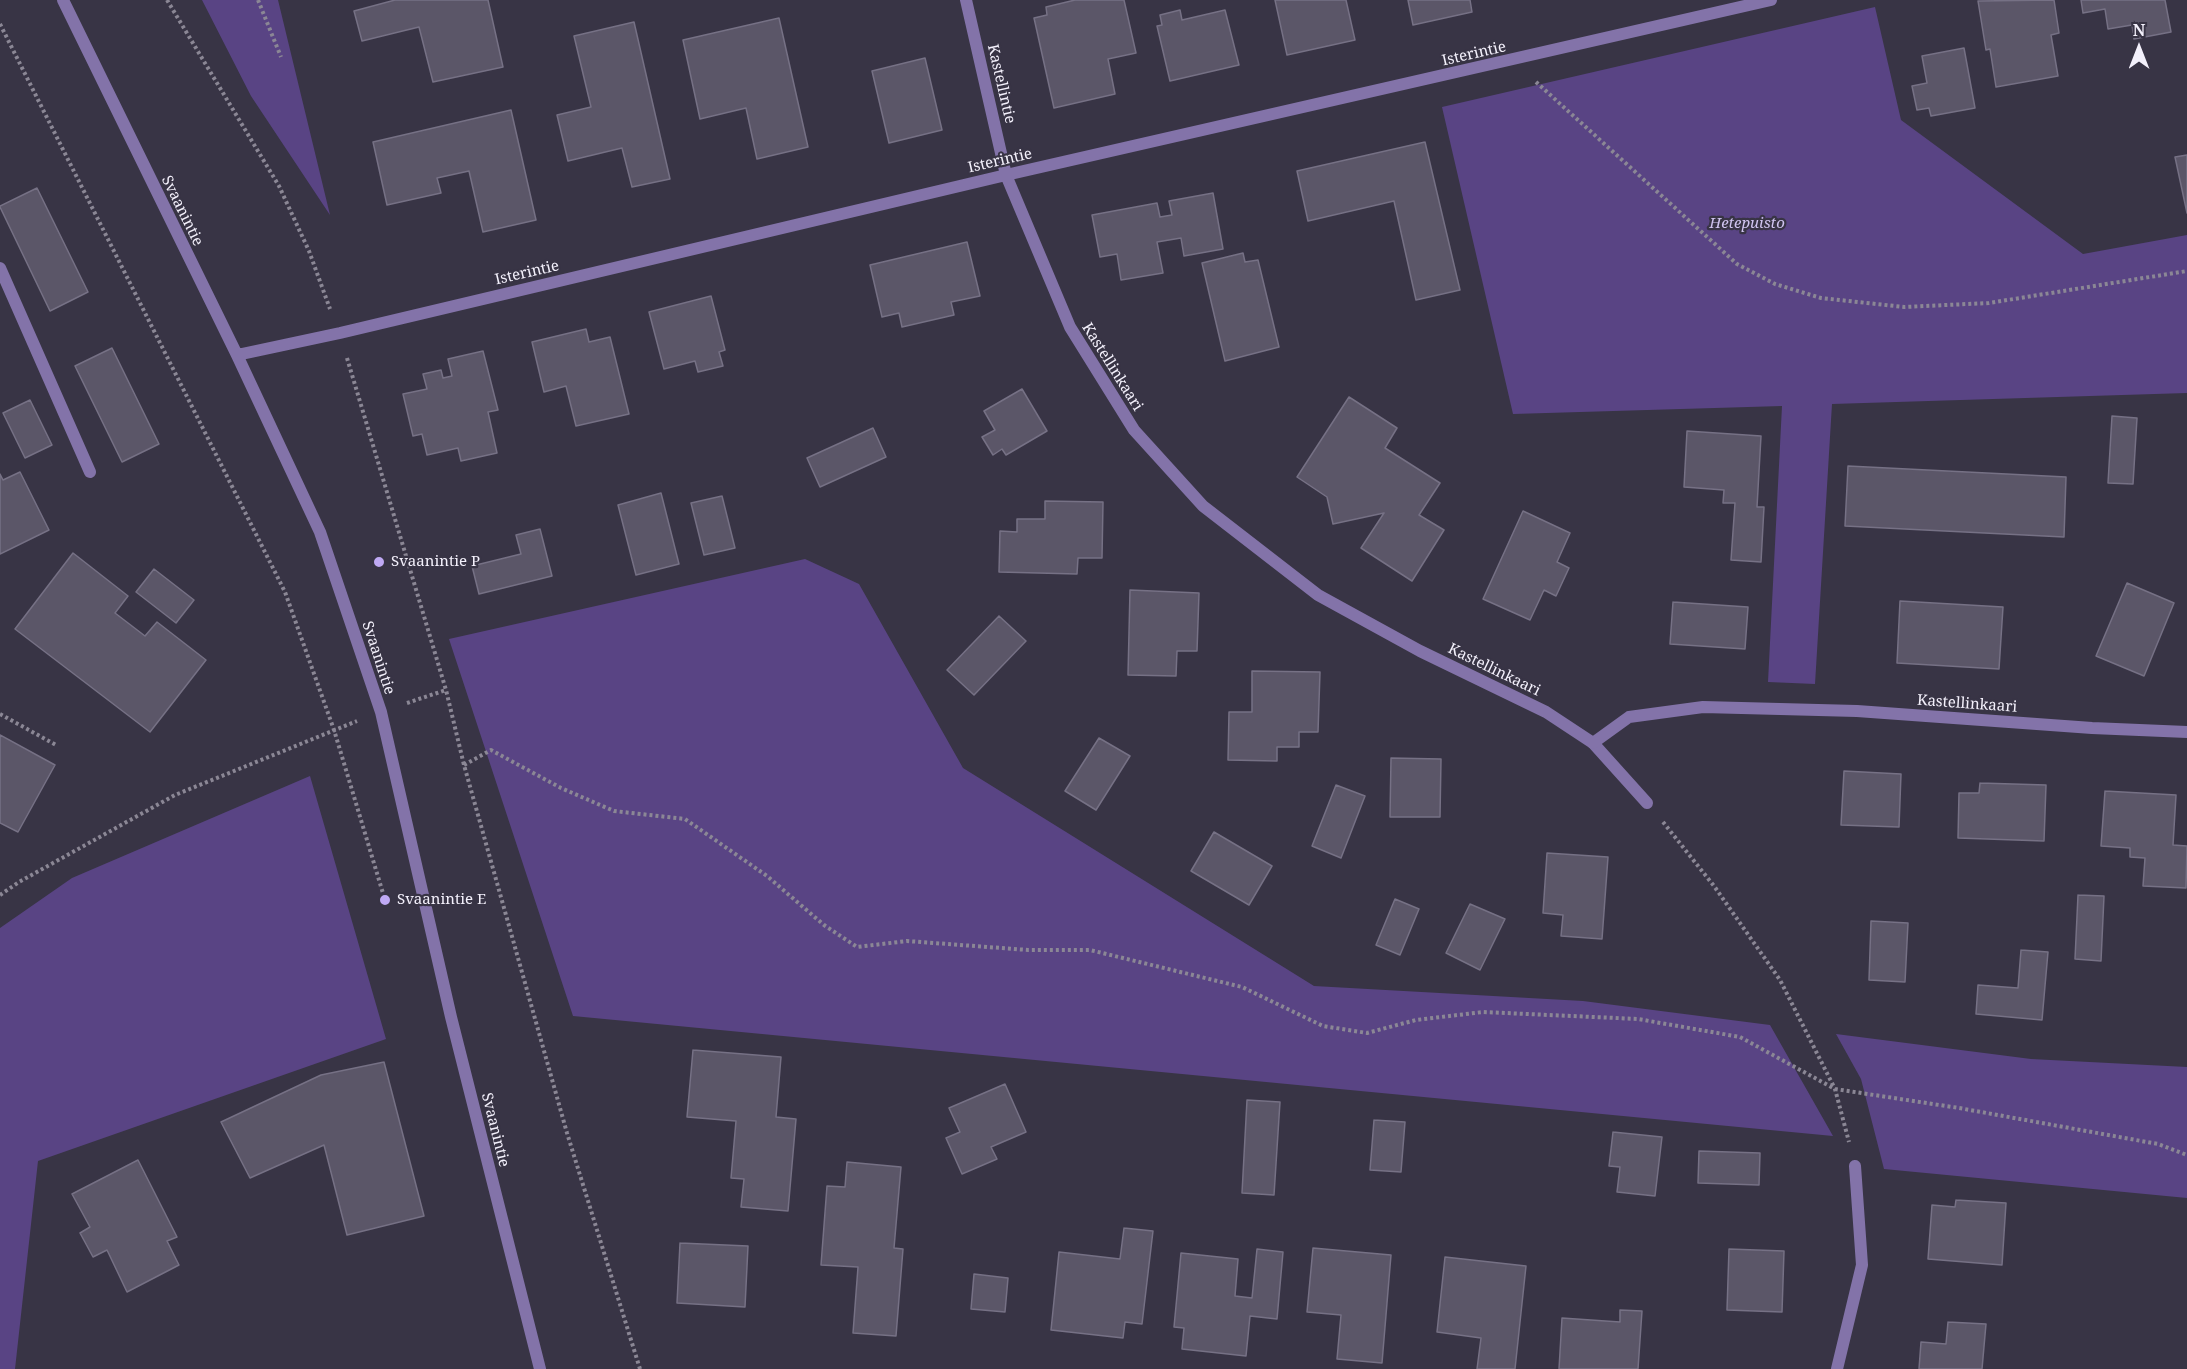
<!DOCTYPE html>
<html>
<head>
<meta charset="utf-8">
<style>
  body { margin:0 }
  #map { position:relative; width:2187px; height:1369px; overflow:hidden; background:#383445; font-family:"Noto Serif",serif }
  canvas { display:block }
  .north { position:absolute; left:2109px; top:18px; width:60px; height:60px; -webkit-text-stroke:4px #383445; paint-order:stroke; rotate:0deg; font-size:16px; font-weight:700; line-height:24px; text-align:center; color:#f3f0fb }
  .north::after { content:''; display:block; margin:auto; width:21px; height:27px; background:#f3f0fb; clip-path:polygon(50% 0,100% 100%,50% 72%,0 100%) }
</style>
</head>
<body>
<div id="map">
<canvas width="2187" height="1369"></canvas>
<div class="north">N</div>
</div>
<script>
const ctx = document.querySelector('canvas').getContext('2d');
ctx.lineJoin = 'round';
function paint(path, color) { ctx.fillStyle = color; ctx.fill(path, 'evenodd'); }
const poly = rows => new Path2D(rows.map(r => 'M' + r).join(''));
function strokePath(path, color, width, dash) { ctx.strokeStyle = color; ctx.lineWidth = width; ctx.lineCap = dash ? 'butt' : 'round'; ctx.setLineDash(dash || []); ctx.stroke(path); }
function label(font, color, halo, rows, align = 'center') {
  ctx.font = font + ' "Noto Serif",serif'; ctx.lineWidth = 4.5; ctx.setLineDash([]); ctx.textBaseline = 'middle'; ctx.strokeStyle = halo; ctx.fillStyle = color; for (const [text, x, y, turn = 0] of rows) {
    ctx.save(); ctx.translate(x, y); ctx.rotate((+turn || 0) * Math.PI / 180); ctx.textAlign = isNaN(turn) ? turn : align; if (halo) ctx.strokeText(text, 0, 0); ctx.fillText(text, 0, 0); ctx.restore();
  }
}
paint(poly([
  [202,0,278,0,330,215,251,96],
  [1875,7,1901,120,2083,254,2187,235,2187,393,1832,404,1815,684,1768,682,1782,406,1513,414,1442,107],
  [805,559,859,584,963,768,1314,986,1583,1001,1770,1025,1833,1136,573,1016,449,639],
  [310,776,386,1039,38,1161,15,1369,0,1369,0,928,72,878],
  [1836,1034,2031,1059,2187,1067,2187,1198,1884,1169,1861,1079]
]), '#594484');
const building = poly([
  [395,0,488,0,503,67,433,82,419,27,362,41,354,11,395,0],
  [1075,0,1124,0,1136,53,1108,59,1115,94,1054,108,1034,18,1047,15,1046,7,1075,0],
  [1275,0,1346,0,1355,40,1287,55,1275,0],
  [1408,0,1470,0,1472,12,1413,25,1408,0],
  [2054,0,2059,33,2051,35,2058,76,1996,87,1990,49,1986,50,1978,1,2054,0],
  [2081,0,2165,0,2171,32,2134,39,2132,25,2108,29,2105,9,2083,13,2081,0],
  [1180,10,1182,20,1225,10,1239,65,1170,81,1157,26,1162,25,1160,15,1180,10],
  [779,18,808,147,757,159,746,108,700,119,683,40,779,18],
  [634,22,670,179,632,187,622,148,568,161,557,115,591,107,574,36,634,22],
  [1964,48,1975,108,1931,116,1929,108,1917,110,1912,86,1927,83,1922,56,1964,48],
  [925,58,942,130,889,143,872,71,925,58],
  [511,110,536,220,483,232,469,171,437,178,441,193,387,205,373,142,511,110],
  [1425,142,1460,290,1416,300,1394,201,1308,221,1297,171,1425,142],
  [2187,155,2187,213,2175,157,2187,155],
  [37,188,88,292,50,311,0,207,0,206,37,188],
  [1213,193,1223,249,1184,256,1181,238,1157,242,1163,273,1121,280,1117,254,1100,257,1092,215,1157,203,1160,217,1172,215,1169,201,1213,193],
  [967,242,980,296,951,302,954,315,902,327,899,313,882,317,870,265,967,242],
  [1243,253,1245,262,1258,260,1279,347,1225,361,1202,263,1243,253],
  [711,296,725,350,719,352,723,366,698,372,695,361,664,369,649,312,711,296],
  [586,329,589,342,610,337,629,414,576,426,566,386,544,392,532,342,586,329],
  [112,348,159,444,122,462,75,366,112,348],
  [483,351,498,410,488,412,497,453,461,461,458,448,427,455,422,434,413,436,403,394,427,389,423,374,441,370,443,378,452,376,448,359,483,351],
  [1022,389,1047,431,1006,455,1002,449,993,455,982,437,995,430,984,411,1022,389],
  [1349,397,1397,428,1385,448,1440,483,1419,515,1444,530,1412,581,1361,548,1384,513,1333,524,1327,497,1297,477,1349,397],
  [30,400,52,445,25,458,3,413,30,400],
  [2112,416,2137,418,2133,484,2108,483,2112,416],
  [873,428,886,457,820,487,807,458,873,428],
  [1687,431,1761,436,1757,507,1764,507,1761,562,1731,560,1735,503,1723,503,1724,490,1684,487,1687,431],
  [1848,466,2066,477,2064,537,1845,526,1848,466],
  [20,472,49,530,0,554,0,474,3,480,20,472],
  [661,493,679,564,636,575,618,505,661,493],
  [722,496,735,548,704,555,691,503,722,496],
  [1045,501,1103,502,1102,558,1078,558,1077,574,999,572,1000,531,1017,532,1017,519,1045,519,1045,501],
  [1523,511,1570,533,1557,562,1569,568,1556,596,1544,590,1530,620,1483,599,1523,511],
  [540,529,552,576,479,594,472,566,521,554,516,535,540,529],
  [73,553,128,596,115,613,145,636,157,622,206,660,150,732,15,629,73,553],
  [154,569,194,600,176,623,136,592,154,569],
  [2127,583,2174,603,2144,676,2096,656,2127,583],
  [1130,590,1199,593,1197,651,1177,651,1176,676,1128,675,1130,590],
  [1900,601,2003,607,1999,669,1897,663,1900,601],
  [1673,602,1748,607,1745,649,1670,644,1673,602],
  [999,616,1026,641,974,695,947,670,999,616],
  [1252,671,1320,672,1318,732,1299,732,1299,747,1277,747,1277,761,1228,760,1229,712,1252,712,1252,671],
  [0,735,55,765,18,832,0,823,0,735],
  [1099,738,1130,756,1096,810,1065,791,1099,738],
  [1391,758,1441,759,1440,817,1390,817,1391,758],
  [1844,771,1901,774,1899,827,1841,825,1844,771],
  [1980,783,2046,785,2044,841,1958,838,1959,793,1979,793,1980,783],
  [1336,785,1365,796,1341,858,1312,846,1336,785],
  [2105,791,2176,795,2173,845,2187,846,2186,888,2143,886,2145,858,2130,857,2130,848,2101,846,2105,791],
  [1214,832,1272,866,1249,905,1191,871,1214,832],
  [1547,853,1608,857,1602,939,1561,936,1563,915,1543,913,1547,853],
  [2078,895,2104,896,2101,961,2075,959,2078,895],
  [1395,899,1419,909,1400,955,1376,945,1395,899],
  [1470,904,1505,919,1480,970,1446,953,1470,904],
  [1871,921,1908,923,1905,982,1869,980,1871,921],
  [2021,950,2048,952,2042,1020,1976,1014,1978,985,2018,988,2021,950],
  [693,1050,781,1057,776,1117,796,1119,788,1211,741,1207,744,1179,731,1178,736,1121,687,1117,693,1050],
  [384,1062,424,1216,347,1235,324,1145,250,1178,221,1122,321,1075,384,1062],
  [1005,1084,1026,1132,991,1147,997,1159,962,1174,946,1138,960,1132,949,1108,1005,1084],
  [1247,1100,1280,1102,1274,1195,1242,1193,1247,1100],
  [1374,1120,1405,1122,1401,1172,1370,1170,1374,1120],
  [1613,1132,1662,1137,1655,1196,1617,1192,1620,1167,1609,1166,1613,1132],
  [1699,1151,1760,1153,1759,1185,1698,1183,1699,1151],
  [138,1160,177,1237,167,1241,179,1265,127,1292,107,1250,93,1257,80,1233,90,1227,72,1194,138,1160],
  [847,1162,901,1167,894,1248,903,1249,896,1336,853,1333,858,1267,821,1265,827,1186,845,1187,847,1162],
  [1956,1200,2006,1203,2002,1265,1928,1259,1932,1205,1955,1207,1956,1200],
  [1124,1228,1153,1231,1142,1324,1125,1322,1123,1338,1051,1330,1059,1252,1120,1259,1124,1228],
  [680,1243,748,1246,745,1307,677,1303,680,1243],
  [1313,1248,1391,1255,1382,1363,1337,1359,1341,1315,1307,1312,1313,1248],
  [1257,1249,1283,1252,1277,1319,1250,1316,1246,1356,1182,1349,1184,1328,1174,1327,1181,1253,1238,1259,1235,1296,1252,1298,1257,1249],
  [1729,1249,1784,1251,1782,1312,1727,1310,1729,1249],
  [1445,1257,1526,1266,1515,1369,1477,1369,1481,1338,1437,1332,1445,1257],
  [974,1274,1008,1278,1005,1312,971,1309,974,1274],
  [1620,1310,1642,1311,1638,1369,1559,1369,1562,1318,1620,1322,1620,1310],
  [1948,1322,1986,1324,1982,1369,1919,1369,1921,1342,1946,1344,1948,1322]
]);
paint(building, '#5b5668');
strokePath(building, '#767185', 1.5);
strokePath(poly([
  [167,0,279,186,309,251,330,309],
  [258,0,281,57],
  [0,24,285,592,334,730,385,900],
  [1536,82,1737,264,1775,284,1821,298,1904,307,1989,303,2187,271],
  [347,358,446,690,464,765,567,1133,640,1369],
  [407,703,446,690],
  [0,714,56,745],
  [464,765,491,750,561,788,614,811,685,819,767,876,824,925,857,947,907,941,1028,950,1090,950,1242,987,1323,1026,1367,1033,1416,1020,1483,1012,1638,1019,1740,1037,1835,1089,1959,1108,2158,1144,2187,1155],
  [1663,822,1714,886,1780,980,1835,1089,1849,1142],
  [0,895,19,882,175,795,357,721]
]), '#8b8795', 4, [3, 3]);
strokePath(poly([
  [0,268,90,472],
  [1593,743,1647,803]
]), '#8373a9', 12);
strokePath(poly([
  [63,0,237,355,320,532,381,712,451,1017,540,1369],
  [966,0,1006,175,1070,327,1134,430,1203,506,1318,595,1420,651,1546,712,1593,743,1629,717,1703,707,1857,711,2092,728,2187,732],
  [237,355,340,333,1006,175,1771,0],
  [1837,1369,1862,1265,1855,1166]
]), '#8373a9', 12);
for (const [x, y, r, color] of [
  [379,562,6,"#bfa9f4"],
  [385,900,6,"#bfa9f4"]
]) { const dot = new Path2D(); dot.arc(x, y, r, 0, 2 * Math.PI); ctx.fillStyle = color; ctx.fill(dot); strokePath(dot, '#383445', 2); }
label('15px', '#f3f0fb', '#383445', [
  ["Isterintie",1474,54,-13],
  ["Kastellintie",1001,84,77],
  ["Isterintie",1000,161,-13],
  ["Svaanintie",182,211,64],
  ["Isterintie",527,273,-13],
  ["Kastellinkaari",1112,367,58],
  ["Svaanintie",378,658,72],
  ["Kastellinkaari",1494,670,26],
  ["Kastellinkaari",1967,704,4],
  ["Svaanintie",495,1130,76]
]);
label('italic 15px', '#d0c4f0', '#383445', [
  ["Hetepuisto",1747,224]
]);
label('15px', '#f3f0fb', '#383445', [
  ["Svaanintie P",391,562],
  ["Svaanintie E",397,900]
], 'left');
</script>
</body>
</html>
